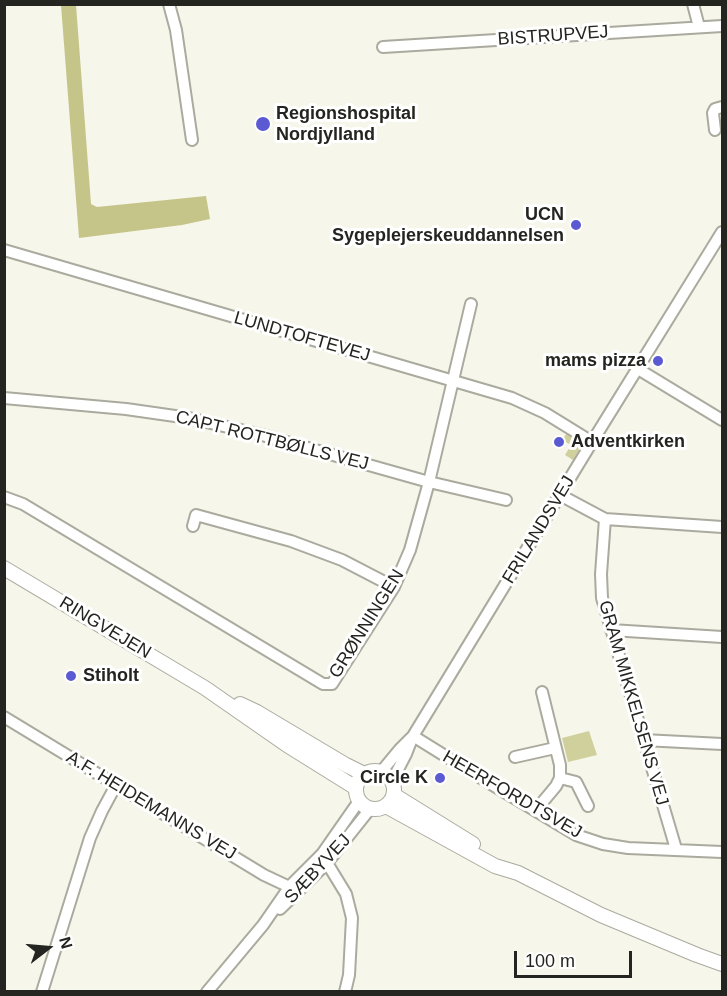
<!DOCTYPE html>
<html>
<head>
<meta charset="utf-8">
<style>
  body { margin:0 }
  #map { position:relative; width:727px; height:996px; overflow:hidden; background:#f6f6ea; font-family:Arial,sans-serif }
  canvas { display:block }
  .frame { position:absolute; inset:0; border:6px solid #242520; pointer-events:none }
  .north { position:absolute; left:18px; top:918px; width:60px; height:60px; -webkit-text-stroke:4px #fff; paint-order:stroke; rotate:74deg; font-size:16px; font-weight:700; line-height:24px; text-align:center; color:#242520 }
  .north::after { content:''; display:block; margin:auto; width:21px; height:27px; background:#242520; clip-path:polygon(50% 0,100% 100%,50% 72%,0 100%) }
  .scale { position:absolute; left:514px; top:951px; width:118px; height:27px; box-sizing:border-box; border:3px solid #242520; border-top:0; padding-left:8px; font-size:18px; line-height:21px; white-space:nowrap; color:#242520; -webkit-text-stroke:4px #fff; paint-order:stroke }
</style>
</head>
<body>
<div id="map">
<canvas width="727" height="996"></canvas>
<div class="frame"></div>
<div class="north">N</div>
<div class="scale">100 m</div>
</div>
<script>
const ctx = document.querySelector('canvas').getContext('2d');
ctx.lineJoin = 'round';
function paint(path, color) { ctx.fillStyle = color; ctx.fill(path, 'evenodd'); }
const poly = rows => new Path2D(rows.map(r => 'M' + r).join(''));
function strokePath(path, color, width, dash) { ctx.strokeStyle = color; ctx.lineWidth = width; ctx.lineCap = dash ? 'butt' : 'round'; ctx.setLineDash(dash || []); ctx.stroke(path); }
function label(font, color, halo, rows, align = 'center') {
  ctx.font = font + ' Arial,sans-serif'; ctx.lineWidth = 6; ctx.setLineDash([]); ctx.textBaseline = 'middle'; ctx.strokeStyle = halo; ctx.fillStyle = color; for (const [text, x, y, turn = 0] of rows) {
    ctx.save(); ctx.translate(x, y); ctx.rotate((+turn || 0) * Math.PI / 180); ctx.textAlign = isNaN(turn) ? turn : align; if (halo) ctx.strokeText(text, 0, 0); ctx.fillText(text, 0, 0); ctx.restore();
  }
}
paint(poly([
  [567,433,579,442,581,446,573,460,565,455,571,445,562,440],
  [589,731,597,755,568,762,562,738]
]), '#d0d09d');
paint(poly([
  [61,5,76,5,91,204,97,207,206,196,210,219,182,225,79,238]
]), '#c5c489');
const minor = poly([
  [169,4,176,30,192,140],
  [693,4,699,27],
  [383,47,722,26],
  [715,130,713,113,715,109,722,107],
  [4,250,512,398,545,413,592,442],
  [638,369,722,420],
  [4,398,126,409,189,418,262,435,429,482,506,500],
  [560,495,605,519,722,527],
  [4,497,23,504,323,684,332,684,394,587,410,550,429,482,471,304],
  [605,519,601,574,602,598,676,849],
  [193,526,196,515,291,541,342,560,394,587],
  [611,630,722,637],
  [4,717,264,875,298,891],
  [413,736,471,772,576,835,603,844,628,848,722,852],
  [643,740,722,744],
  [515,757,555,748],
  [381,772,400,749,411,738],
  [560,778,576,782,588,806],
  [392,781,406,754,413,736,592,442,722,232],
  [536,810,556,786,560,778,560,765,542,692],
  [324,858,346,894,352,918,349,975,345,992],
  [280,909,327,863,370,809],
  [42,992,90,838,102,811,116,785],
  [207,992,263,925,290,886,322,854,359,801]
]);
const major = poly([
  [4,568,205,688,287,745,356,788],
  [240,704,257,712,346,765,364,774],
  '356 790a19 19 0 1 1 38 0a19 19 0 1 1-38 0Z',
  [394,795,473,844],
  [386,806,495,866,518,873,601,915,697,955,722,964]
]);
strokePath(minor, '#aaaa9e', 14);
strokePath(major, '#aaaa9e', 16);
strokePath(minor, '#fff', 10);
strokePath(major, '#fff', 14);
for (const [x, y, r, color] of [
  [263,124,8,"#5b5ad2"],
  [576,225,6,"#5b5ad2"],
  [658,361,6,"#5b5ad2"],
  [559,442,6,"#5b5ad2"],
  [71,676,6,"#5b5ad2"],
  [440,778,6,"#5b5ad2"]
]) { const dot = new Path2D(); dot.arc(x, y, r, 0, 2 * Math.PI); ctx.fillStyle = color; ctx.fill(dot); strokePath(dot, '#fff', 2); }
label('18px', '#242520', '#fff', [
  ["BISTRUPVEJ",553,36,-4],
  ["LUNDTOFTEVEJ",302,337,16],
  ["CAPT ROTTBØLLS VEJ",272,441,14],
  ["FRILANDSVEJ",539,530,-59],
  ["GRØNNINGEN",367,624,-58],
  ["RINGVEJEN",105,628,31],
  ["GRAM MIKKELSENS VEJ",633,703,74],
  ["HEERFORDTSVEJ",512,795,30],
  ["A.F. HEIDEMANNS VEJ",151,806,31],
  ["SÆBYVEJ",318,869,-47]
]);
label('bold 18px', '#242520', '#fff', [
  ["Regionshospital",276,114],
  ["Nordjylland",276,135],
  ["UCN",564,215,"right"],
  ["Sygeplejerskeuddannelsen",564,236,"right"],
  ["mams pizza",646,361,"right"],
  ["Adventkirken",571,442],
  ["Stiholt",83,676],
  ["Circle K",428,778,"right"]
], 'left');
</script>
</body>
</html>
